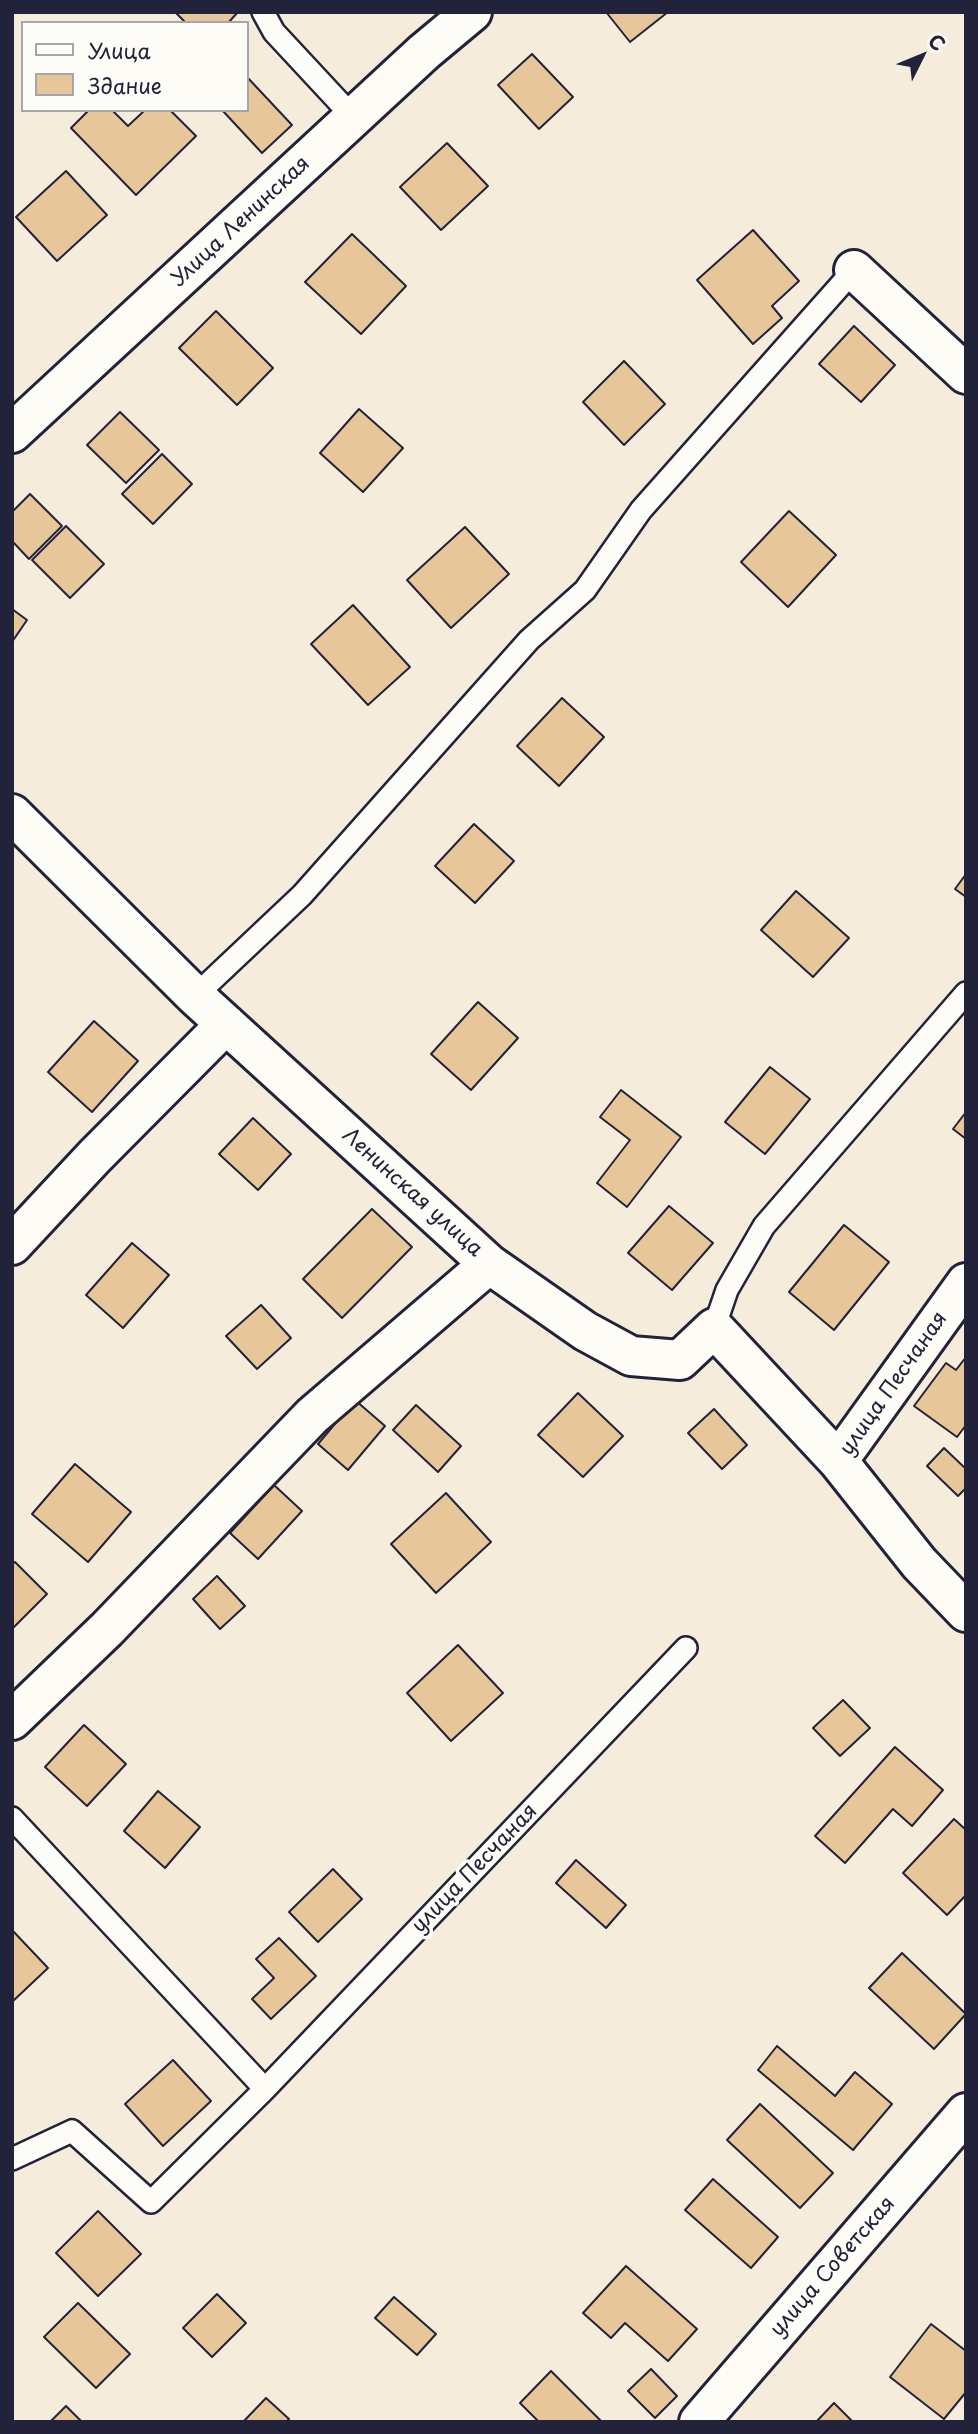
<!DOCTYPE html>
<html>
<head>
<meta charset="utf-8">
<style>
  body { margin:0 }
  #map { position:relative; width:978px; height:2434px; overflow:hidden; background:#f6ecdb; font-family:"Playpen Sans",sans-serif }
  canvas { display:block }
  .frame { position:absolute; inset:0; border:14px solid #22223b; pointer-events:none }
  .legend { position:absolute; left:21px; top:21px; width:228px; height:91px; box-sizing:border-box; background:#fdfcf7; border:2px solid #a5a5ac; margin:0; padding:9px 12px; list-style:none; font-size:21px; color:#22223b }
  .legend li { display:flex; align-items:center; gap:14px; height:35px }
  .legend b { width:35px; border:2px solid #a5a5ac }
  .north { position:absolute; left:887px; top:21px; width:70px; height:70px; -webkit-text-stroke:5px #fdfcf7; paint-order:stroke; rotate:47deg; font-size:19px; font-weight:700; line-height:28px; text-align:center; color:#22223b }
  .north::after { content:''; display:block; margin:auto; width:24px; height:32px; background:#22223b; clip-path:polygon(50% 0,100% 100%,50% 72%,0 100%) }
</style>
</head>
<body>
<div id="map">
<canvas width="978" height="2434"></canvas>
<div class="frame"></div>
<ul class="legend">
<li><b style="height:9px;background:#fdfcf7"></b>Улица</li>
<li><b style="height:19px;background:#e7c699"></b>Здание</li>
</ul>
<div class="north">С</div>
</div>
<script>
const ctx = document.querySelector('canvas').getContext('2d');
ctx.lineJoin = 'round';
function paint(path, color) { ctx.fillStyle = color; ctx.fill(path, 'evenodd'); }
const poly = rows => new Path2D(rows.map(r => 'M' + r).join(''));
function strokePath(path, color, width, dash) { ctx.strokeStyle = color; ctx.lineWidth = width; ctx.lineCap = dash ? 'butt' : 'round'; ctx.setLineDash(dash || []); ctx.stroke(path); }
function label(font, color, halo, rows, align = 'center') {
  ctx.font = font + ' "Playpen Sans",sans-serif'; ctx.lineWidth = 7; ctx.setLineDash([]); ctx.textBaseline = 'middle'; ctx.strokeStyle = halo; ctx.fillStyle = color; for (const [text, x, y, turn = 0] of rows) {
    ctx.save(); ctx.translate(x, y); ctx.rotate((+turn || 0) * Math.PI / 180); ctx.textAlign = isNaN(turn) ? turn : align; if (halo) ctx.strokeText(text, 0, 0); ctx.fillText(text, 0, 0); ctx.restore();
  }
}
const building = poly([
  [175,12,238,12,228,23,186,23,175,12],
  [606,12,668,12,630,42,606,12],
  [532,54,573,97,539,129,498,85,532,54],
  [247,77,292,125,262,153,222,110,247,110,247,77],
  [89,110,112,110,128,126,145,110,170,110,196,136,136,195,71,128,89,110],
  [447,143,488,186,441,230,400,187,447,143],
  [66,171,107,215,57,261,16,217,66,171],
  [753,230,799,281,772,306,782,318,753,344,697,280,753,230],
  [352,234,406,286,361,334,305,282,352,234],
  [216,311,273,368,237,405,179,348,216,311],
  [854,326,895,365,861,402,819,364,854,326],
  [624,361,665,404,624,445,583,402,624,361],
  [359,409,403,448,363,492,320,453,359,409],
  [120,412,159,450,126,483,87,445,120,412],
  [162,454,192,484,153,524,122,494,162,454],
  [30,494,62,526,29,559,12,541,12,512,30,494],
  [789,511,836,555,788,607,741,562,789,511],
  [66,526,104,564,70,598,32,560,66,526],
  [465,527,509,574,451,628,407,580,465,527],
  [353,605,410,667,368,705,311,644,353,605],
  [12,609,27,620,12,642,12,609],
  [562,698,604,737,559,786,517,746,562,698],
  [474,824,514,861,475,903,435,866,474,824],
  [966,874,966,897,955,889,966,874],
  [796,891,849,938,813,977,761,930,796,891],
  [478,1002,518,1038,471,1090,431,1054,478,1002],
  [94,1021,138,1061,92,1112,48,1072,94,1021],
  [770,1067,810,1099,765,1154,725,1122,770,1067],
  [621,1090,681,1137,627,1207,597,1183,630,1140,600,1117,621,1090],
  [966,1112,966,1139,953,1129,966,1112],
  [253,1118,291,1154,258,1190,219,1154,253,1118],
  [669,1206,713,1243,672,1290,628,1253,669,1206],
  [372,1209,412,1247,342,1318,303,1279,372,1209],
  [844,1225,889,1262,834,1330,789,1292,844,1225],
  [132,1243,169,1275,123,1328,86,1295,132,1243],
  [261,1305,291,1338,257,1369,226,1336,261,1305],
  [966,1357,966,1425,957,1437,914,1406,946,1363,956,1370,966,1357],
  [578,1393,623,1436,583,1477,538,1435,578,1393],
  [355,1400,385,1426,348,1470,318,1444,355,1400],
  [416,1405,461,1446,438,1472,393,1430,416,1405],
  [714,1409,747,1445,722,1469,688,1433,714,1409],
  [944,1448,966,1469,966,1488,958,1496,927,1466,944,1448],
  [75,1464,131,1512,88,1562,32,1514,75,1464],
  [274,1485,302,1511,258,1559,230,1533,274,1485],
  [446,1493,491,1542,436,1593,391,1544,446,1493],
  [15,1562,47,1594,12,1629,12,1564,15,1562],
  [217,1576,245,1606,220,1629,193,1599,217,1576],
  [458,1645,503,1693,451,1741,407,1693,458,1645],
  [843,1700,870,1728,840,1756,813,1728,843,1700],
  [84,1725,126,1764,87,1806,45,1767,84,1725],
  [895,1747,943,1790,912,1826,893,1809,845,1863,815,1836,895,1747],
  [158,1791,200,1827,165,1868,124,1831,158,1791],
  [954,1819,966,1830,966,1895,947,1915,903,1873,954,1819],
  [576,1860,626,1905,606,1928,556,1883,576,1860],
  [333,1869,362,1899,318,1942,289,1912,333,1869],
  [12,1930,48,1968,12,2002,12,1930],
  [279,1938,316,1976,271,2019,252,1999,274,1978,256,1959,279,1938],
  [902,1953,966,2014,934,2049,869,1988,902,1953],
  [777,2046,835,2096,855,2072,892,2104,853,2150,758,2070,777,2046],
  [173,2060,211,2101,163,2146,125,2104,173,2060],
  [760,2104,833,2173,800,2208,727,2140,760,2104],
  [713,2179,778,2237,751,2268,685,2210,713,2179],
  [98,2211,141,2254,98,2296,56,2253,98,2211],
  [626,2266,697,2329,668,2361,625,2323,611,2338,583,2313,626,2266],
  [217,2294,246,2323,212,2357,183,2328,217,2294],
  [394,2297,436,2334,417,2355,375,2318,394,2297],
  [78,2303,130,2354,96,2388,44,2337,78,2303],
  [931,2324,966,2351,966,2392,944,2419,890,2377,931,2324],
  [651,2369,677,2396,655,2418,628,2391,651,2369],
  [551,2371,602,2422,539,2422,520,2403,551,2371],
  [266,2398,289,2419,286,2422,243,2422,266,2398],
  [834,2403,853,2422,816,2422,834,2403],
  [66,2406,82,2422,50,2422,66,2406]
]);
paint(building, '#e7c699');
strokePath(building, '#22223b', 2);
const lane = poly([
  [263,12,274,32,353,117],
  [195,996,302,895,529,640,585,590,641,510,854,270],
  [714,1328,727,1290,764,1226,966,993],
  [12,1818,265,2089,151,2202,72,2131,12,2159],
  [265,2089,686,1648]
]);
const street = poly([
  [854,270,966,374],
  [12,433,424,52,472,12],
  [12,814,195,996,489,1264,585,1331,631,1356,680,1360,714,1328,838,1461],
  [12,1245,94,1157,226,1024],
  [966,1283,838,1461,919,1563,966,1612],
  [12,1720,107,1629,312,1416,489,1264]
]);
const secondary = poly([
  [699,2422,966,2113]
]);
strokePath(lane, '#22223b', 26);
strokePath(street, '#22223b', 44);
strokePath(secondary, '#22223b', 44);
strokePath(lane, '#fdfcf7', 21);
strokePath(street, '#fdfcf7', 38);
strokePath(secondary, '#fdfcf7', 38);
label('21px', '#22223b', '#fdfcf7', [
  ["Улица Ленинская",241,222,-43],
  ["Ленинская улица",412,1193,42],
  ["улица Песчаная",894,1384,-55],
  ["улица Песчаная",475,1869,-46],
  ["улица Советская",833,2267,-49]
]);
</script>
</body>
</html>
